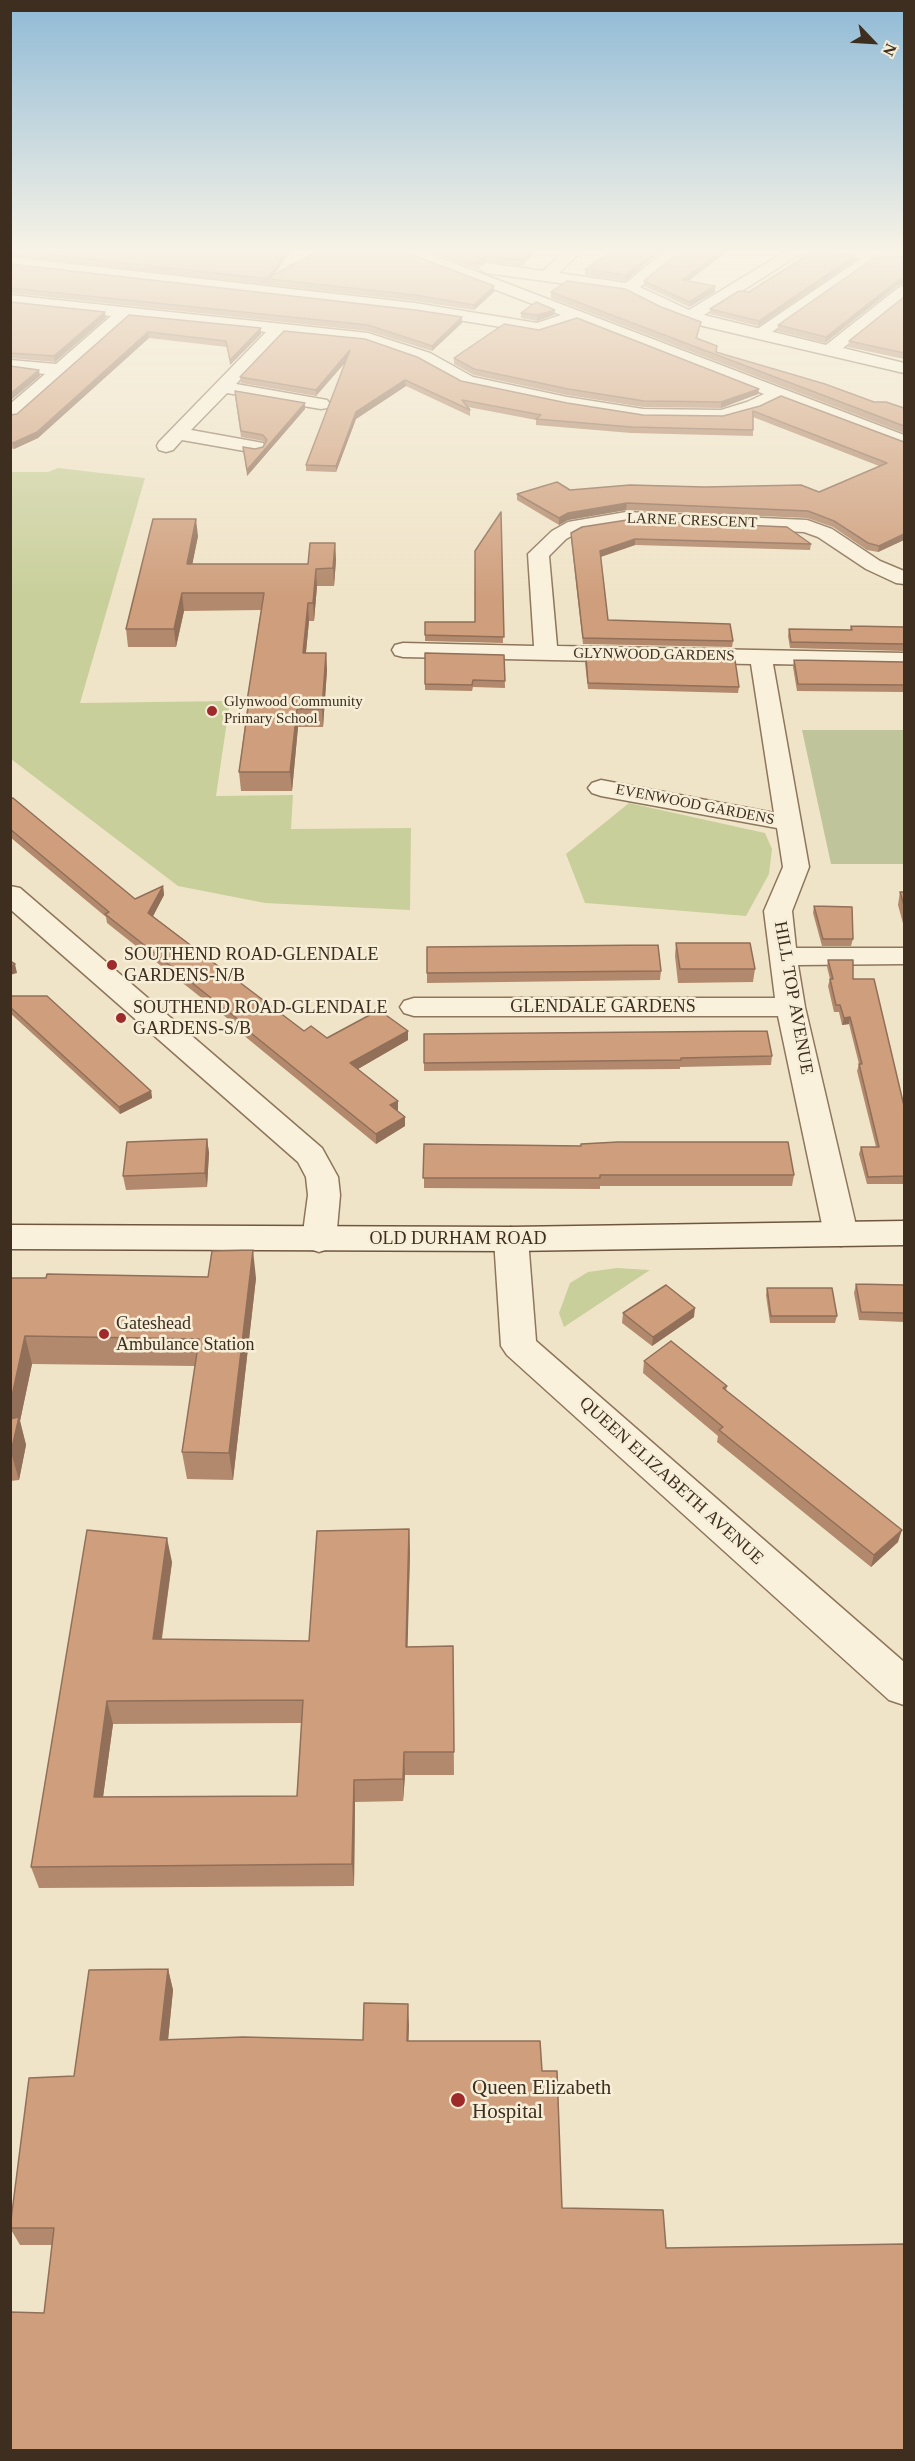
<!DOCTYPE html>
<html>
<head>
<meta charset="utf-8">
<style>
  body { margin:0 }
  #map { position:relative; width:915px; height:2461px; overflow:hidden; background:#f0e4c8; font-family:Georgia,serif }
  canvas { display:block }
  .frame { position:absolute; inset:0; border:12px solid #3d2e20; pointer-events:none }
  .north { position:absolute; left:843px; top:12px; width:60px; height:60px; -webkit-text-stroke:4px #f7eed8; paint-order:stroke; rotate:115deg; font-size:16px; font-weight:700; line-height:24px; text-align:center; color:#3d2e20 }
  .north::after { content:''; display:block; margin:auto; width:21px; height:27px; background:#3d2e20; clip-path:polygon(50% 0,100% 100%,50% 72%,0 100%) }
</style>
</head>
<body>
<div id="map">
<canvas width="915" height="2461"></canvas>
<div class="frame"></div>
<div class="north">N</div>
</div>
<script>
const ctx = document.querySelector('canvas').getContext('2d');
ctx.lineJoin = 'round';
function paint(path, color) { ctx.fillStyle = color; ctx.fill(path, 'evenodd'); }
const poly = rows => new Path2D(rows.map(r => 'M' + r).join(''));
function strokePath(path, color, width, dash) { ctx.strokeStyle = color; ctx.lineWidth = width; ctx.lineCap = dash ? 'butt' : 'round'; ctx.setLineDash(dash || []); ctx.stroke(path); }
function label(font, color, halo, rows, align = 'center') {
  ctx.font = font + ' Georgia,serif'; ctx.lineWidth = 5; ctx.setLineDash([]); ctx.textBaseline = 'middle'; ctx.strokeStyle = halo; ctx.fillStyle = color; for (const [text, x, y, turn = 0] of rows) {
    ctx.save(); ctx.translate(x, y); ctx.rotate((+turn || 0) * Math.PI / 180); ctx.textAlign = isNaN(turn) ? turn : align; if (halo) ctx.strokeText(text, 0, 0); ctx.fillText(text, 0, 0); ctx.restore();
  }
}
paint(poly([
  [58,468,145,478,80,703,230,701,216,796,293,795,291,829,411,828,410,910,265,903,178,886,11,759,11,472,48,472],
  [629,803,765,833,772,849,769,874,746,916,585,903,566,854],
  [617,1268,650,1270,564,1327,559,1313,570,1283,588,1272]
]), '#c9cf9b');
paint(poly([
  [802,730,904,730,904,864,831,864]
]), '#bfc49a');
const pedestrian = poly([
  [872,251,879,255,877,258,766,336,756,336,754,333,756,330,872,251]
]);
const minor = poly([
  [400,251,422,251,904,435,904,447,780,400,759,410,722,420,643,419,567,407,461,385,418,361,366,343,284,334,236,384,327,400,330,404,327,408,321,409,227,393,191,430,263,443,265,447,263,451,256,453,182,440,173,450,166,452,159,450,157,446,159,442,266,332,129,318,16,418,10,419,10,404,45,374,10,370,10,360,56,364,111,316,10,305,10,295,368,333,430,353,473,377,567,397,643,409,721,410,747,402,764,394,577,321,538,333,415,313,10,267,10,257,415,303,537,323,561,315,403,254,400,251],
  [564,251,581,251,559,273,626,283,665,251,683,251,640,287,689,310,786,251,805,251,704,315,826,345,898,288,904,286,904,299,843,348,904,363,904,373,703,326,662,311,625,292,486,273,478,268,486,263,543,271,564,251],
  [816,251,904,251,904,261,824,256,816,251],
  [626,512,807,520,832,529,880,561,904,571,904,584,896,583,866,569,818,537,804,532,626,524,581,531,566,539,549,556,557,646,904,653,904,667,773,664,809,867,792,911,796,948,904,948,904,964,798,965,805,1007,858,1234,853,1242,841,1246,829,1242,824,1234,778,1016,414,1016,404,1013,400,1007,404,1001,414,998,775,998,764,911,783,867,777,828,601,796,592,793,588,788,592,783,601,780,774,813,751,664,403,657,395,655,392,650,395,645,403,643,534,646,528,554,552,531,568,522,626,512]
]);
const tertiary = poly([
  [10,886,20,888,322,1148,338,1177,340,1195,336,1240,331,1248,319,1252,307,1248,302,1240,308,1195,306,1177,298,1162,10,909,10,886],
  [511,1227,523,1231,528,1239,536,1341,904,1662,904,1705,889,1700,507,1355,501,1346,494,1239,499,1231,511,1227]
]);
const secondary = poly([
  [904,1221,904,1245,511,1251,10,1249,10,1225,511,1227,904,1221]
]);
strokePath(pedestrian, '#8d765c', 4);
strokePath(minor, '#8d765c', 3);
strokePath(tertiary, '#8d765c', 3);
strokePath(secondary, '#6f573f', 3);
paint(pedestrian, '#faf1dc');
paint(minor, '#faf1dc');
paint(tertiary, '#faf1dc');
paint(secondary, '#faf1dc');
paint(poly([
  [10,251,291,251,274,274,494,292,474,310,415,301,10,256],
  [428,251,537,251,521,266,486,261,477,266,476,269],
  [661,251,625,281,585,275,585,269],
  [681,251,728,251,687,281,715,292,689,307,644,286,644,281],
  [825,253,855,255,855,260,758,326,710,314,710,309,749,292],
  [904,257,904,284,897,286,825,343,777,331,778,325],
  [10,264,462,317,462,323,432,351,368,331,10,293],
  [551,292,661,307,701,322,697,339,716,352,874,402,904,408,904,433,551,298],
  [904,297,904,359,848,347,849,341],
  [10,302,106,318,55,362,10,358],
  [521,313,554,315,537,321,521,318],
  [129,315,261,328,261,334,230,365,227,347,149,338,38,438,14,449,10,448,10,415,17,414],
  [284,331,461,381,567,403,643,415,723,416,760,406,904,442,904,540,878,552,867,550,833,527,807,518,626,510,568,520,559,525,517,500,517,494,570,490,819,492,879,466,753,417,753,436,631,433,536,425,536,420,468,407,470,410,470,416,406,386,356,419,336,472,306,471,306,465,346,361,316,396,241,383,240,377],
  [454,358,759,389,758,394,721,408,643,407,567,395,474,375,454,364],
  [235,397,305,409,247,476,244,453,263,447,265,443,263,441,241,437],
  [501,512,503,643,425,641,425,622,475,622],
  [571,533,811,544,810,550,635,545,601,557,608,620,733,641,732,647,583,644,571,539],
  [198,536,192,564,308,564,335,543,336,560,334,586,317,586,314,621,309,621,306,653,326,653,327,670,323,727,298,727,292,791,241,791,239,772,247,709,247,701,261,610,184,611,176,647,128,647,126,629],
  [851,626,904,627,904,651,790,648,788,636,789,629,850,630],
  [425,653,504,655,505,688,473,687,472,691,425,690],
  [586,657,739,687,738,693,588,689,585,663],
  [794,660,904,662,904,692,797,691,793,667],
  [10,799,135,899,163,886,164,895,153,916,304,1031,327,1038,408,1040,358,1069,398,1110,397,1111,405,1117,405,1126,376,1144,242,1034,242,1030,107,923,106,917,10,837],
  [900,892,904,892,904,927,898,905],
  [814,906,853,939,851,946,822,946,813,913],
  [676,943,755,969,753,982,678,983,675,956],
  [427,947,661,971,660,980,427,983],
  [828,960,853,979,904,1106,904,1184,867,1184,859,1154,861,1147,876,1147,857,1071,859,1064,849,1024,842,1025,839,1012,834,1012,828,986,830,979,827,967],
  [10,996,151,1091,152,1098,120,1114,10,1013],
  [424,1034,772,1056,771,1065,680,1067,680,1069,424,1071],
  [207,1139,209,1153,207,1187,126,1190,123,1176],
  [424,1144,794,1175,792,1186,600,1186,600,1189,424,1188],
  [10,1278,256,1278,233,1480,187,1479,182,1452,195,1366,32,1364,20,1421,26,1445,19,1480,10,1481],
  [856,1284,904,1285,904,1322,859,1320,854,1293],
  [767,1288,837,1316,835,1323,770,1323,766,1295],
  [623,1313,694,1317,652,1346,622,1323],
  [644,1361,727,1386,726,1391,898,1542,871,1567,717,1442,718,1436,643,1373],
  [409,1529,410,1553,407,1647,453,1646,454,1775,405,1775,403,1801,355,1802,354,1886,39,1888,31,1867,87,1530,172,1562,162,1639,309,1641],
  [302,1723,297,1796,103,1797,113,1724],
  [168,1969,173,1990,168,2040,363,2040,409,2025,408,2041,542,2071,562,2208,666,2248,44,2313,52,2245,20,2245,10,2228,74,2076]
]), '#b2896c');
paint(poly([
  [287,251,291,251,271,279,268,278],
  [531,251,537,251,521,266,521,260],
  [656,251,661,251,625,281,626,275],
  [722,251,728,251,682,286,682,280],
  [855,255,855,260,758,326,759,321],
  [486,256,486,261,477,266,477,261],
  [904,279,904,284,897,286,825,343,826,337,897,281],
  [494,286,494,292,474,310,474,305],
  [715,286,715,292,689,307,689,302],
  [555,310,554,315,537,321,537,315],
  [105,312,106,318,55,362,54,356],
  [462,317,462,323,432,351,432,346],
  [261,328,261,334,230,365,230,360],
  [148,332,149,338,38,438,14,449,13,443],
  [350,350,351,356,316,396,316,390],
  [39,370,40,376,10,401,10,394],
  [405,380,406,386,356,419,336,472,336,466,356,412],
  [759,389,758,394,721,408,721,402],
  [305,403,305,409,247,476,247,470],
  [627,503,626,510,568,520,559,525,559,518,568,513],
  [196,519,198,536,189,581,187,564],
  [904,534,904,540,878,552,879,546],
  [635,539,635,545,600,557,600,551],
  [335,543,336,560,334,586,333,568],
  [316,569,317,586,314,621,313,603],
  [182,593,184,611,176,647,174,629],
  [308,603,309,621,304,671,303,653],
  [326,653,327,670,323,727,322,709],
  [297,709,298,727,292,791,290,772],
  [163,886,164,895,150,922,148,913],
  [15,964,17,973,10,975,10,967],
  [850,1017,849,1024,842,1025,844,1018],
  [408,1031,408,1040,351,1073,350,1063],
  [151,1091,152,1098,120,1114,119,1107],
  [398,1101,398,1110,390,1115,390,1105],
  [405,1117,405,1126,376,1144,376,1134],
  [207,1139,209,1153,207,1187,205,1173],
  [253,1250,256,1278,233,1480,229,1453],
  [695,1308,694,1317,652,1346,653,1337],
  [25,1336,32,1364,20,1421,26,1445,19,1480,11,1452,10,1405],
  [409,1529,410,1553,407,1671,406,1647],
  [902,1530,898,1542,871,1567,874,1555],
  [167,1538,172,1562,158,1663,153,1639],
  [107,1701,113,1724,100,1819,94,1797],
  [404,1752,405,1775,403,1801,403,1779],
  [354,1780,355,1802,354,1886,352,1864],
  [168,1969,173,1990,166,2060,160,2040],
  [408,2004,409,2025,408,2060,407,2041]
]), '#916f58');
const building = poly([
  [15,251,287,251,268,278,318,251,402,251,494,286,474,305,415,295,15,251],
  [442,251,531,251,521,260,486,256,477,261,476,264,442,251],
  [612,251,656,251,626,275,585,269,612,251],
  [681,251,722,251,682,280,715,286,689,302,644,281,681,251],
  [814,251,821,251,825,253,855,255,759,321,710,309,739,291,749,292,814,251],
  [877,256,904,257,904,279,897,281,826,337,778,325,877,256],
  [10,264,415,310,462,317,432,346,368,325,10,288,10,264],
  [567,281,625,289,661,307,701,322,696,338,717,346,716,352,825,384,874,402,886,402,904,408,904,426,551,292,567,281],
  [904,297,904,353,849,341,904,297],
  [10,302,105,312,54,356,10,353,10,302],
  [536,302,555,310,537,315,521,313,536,302],
  [129,315,261,328,230,360,226,341,148,332,37,432,13,443,10,443,10,415,17,414,129,315],
  [577,318,759,389,721,402,644,401,568,389,474,369,454,358,504,324,539,330,577,318],
  [284,331,365,339,417,357,461,381,567,403,643,415,723,416,760,406,781,396,904,442,904,534,879,546,868,543,834,521,808,511,627,503,568,513,559,518,517,494,557,482,570,490,630,485,705,487,801,485,819,492,887,463,753,411,753,430,631,427,536,419,541,415,462,400,470,410,405,380,356,412,336,466,306,465,350,350,316,390,240,377,284,331],
  [10,366,39,370,10,394,10,366],
  [235,391,305,403,247,470,243,447,255,449,263,447,267,440,263,435,241,431,235,391],
  [501,512,504,637,425,635,425,622,475,622,475,551,501,512],
  [153,519,196,519,187,564,308,564,310,543,335,543,333,568,316,569,313,603,308,603,303,653,326,653,322,709,297,709,290,772,239,772,249,701,247,701,264,593,182,593,174,629,126,629,153,519],
  [627,520,787,527,811,544,635,539,600,551,608,620,730,624,733,641,583,638,571,533,582,527,627,520],
  [851,626,904,627,904,644,791,642,789,629,852,630,851,626],
  [425,653,504,655,505,681,473,680,472,685,425,684,425,653],
  [586,657,735,660,739,687,588,683,586,657],
  [794,660,904,662,904,685,798,684,794,660],
  [13,798,135,899,163,886,148,913,304,1031,311,1026,327,1038,379,1010,408,1031,350,1063,398,1101,390,1105,405,1117,376,1134,241,1025,244,1024,105,914,109,912,10,829,10,799,13,798],
  [900,892,904,892,904,905,900,892],
  [814,906,852,907,853,939,823,939,814,906],
  [676,943,750,943,755,969,680,969,676,943],
  [658,945,661,971,427,973,427,947,658,945],
  [828,960,853,960,853,979,874,979,904,1106,904,1176,868,1177,861,1147,879,1147,859,1064,862,1064,850,1017,844,1018,840,1005,836,1005,830,979,833,979,828,960],
  [10,961,15,964,10,967,10,961],
  [10,996,47,996,151,1091,119,1107,10,1007,10,996],
  [767,1031,772,1056,681,1058,681,1060,424,1063,424,1034,767,1031],
  [207,1139,205,1173,123,1176,127,1142,207,1139],
  [618,1142,788,1142,794,1175,600,1175,600,1178,423,1178,424,1144,581,1146,581,1144,618,1142],
  [253,1250,229,1453,182,1452,199,1339,25,1336,10,1405,10,1278,46,1278,47,1274,208,1277,212,1251,253,1250],
  [856,1284,904,1285,904,1313,861,1312,856,1284],
  [666,1285,695,1308,653,1337,623,1313,666,1285],
  [767,1288,832,1288,837,1316,771,1316,767,1288],
  [671,1341,727,1386,723,1388,902,1530,874,1555,719,1430,723,1427,644,1361,671,1341],
  [19,1417,11,1452,10,1452,10,1419,19,1417],
  [409,1529,406,1647,453,1646,454,1752,404,1752,403,1779,354,1780,352,1864,31,1867,87,1530,167,1538,153,1639,309,1641,317,1531,409,1529],
  [303,1700,297,1796,94,1797,107,1701,303,1700],
  [168,1969,160,2040,243,2037,363,2040,364,2003,408,2004,407,2041,540,2041,542,2071,557,2071,562,2208,663,2210,666,2248,904,2244,904,2451,10,2451,10,2312,44,2313,54,2228,10,2228,29,2078,74,2076,89,1970,168,1969]
]);
paint(building, '#cf9f7d');
strokePath(building, '#916f58', 1.5);
const sky = ctx.createLinearGradient(0, 0, 0, 596);
sky.addColorStop(0, '#8fbad6');
sky.addColorStop(0.42, '#f8f3e6');
sky.addColorStop(1, '#f8f3e600');
ctx.fillStyle = sky;
ctx.fillRect(0, 0, 915, 596);
for (const [x, y, r, color] of [
  [212,711,6,"#9e2a2b"],
  [112,965,6,"#9e2a2b"],
  [121,1018,6,"#9e2a2b"],
  [104,1334,6,"#9e2a2b"],
  [458,2100,8,"#9e2a2b"]
]) { const dot = new Path2D(); dot.arc(x, y, r, 0, 2 * Math.PI); ctx.fillStyle = color; ctx.fill(dot); strokePath(dot, '#f7eed8', 2); }
label('15px', '#3d2e20', '#f7eed8', [
  ["LARNE CRESCENT",692,521,2],
  ["GLYNWOOD GARDENS",654,655,1],
  ["EVENWOOD GARDENS",695,805,11]
]);
label('15px', '#3d2e20', '#f7eed8', [
  ["Glynwood Community",224,702],
  ["Primary School",224,719]
], 'left');
label('18px', '#3d2e20', '#f7eed8', [
  ["SOUTHEND ROAD-GLENDALE",124,955],
  ["GARDENS-N/B",124,976],
  ["SOUTHEND ROAD-GLENDALE",133,1008],
  ["GARDENS-S/B",133,1029],
  ["Gateshead",116,1324],
  ["Ambulance Station",116,1345]
], 'left');
label('18px', '#3d2e20', '#f7eed8', [
  ["HILL TOP AVENUE",793,998,80],
  ["GLENDALE GARDENS",603,1007],
  ["OLD DURHAM ROAD",458,1239],
  ["QUEEN ELIZABETH AVENUE",671,1481,42]
]);
label('21px', '#3d2e20', '#f7eed8', [
  ["Queen Elizabeth",472,2088],
  ["Hospital",472,2112]
], 'left');
</script>
</body>
</html>
